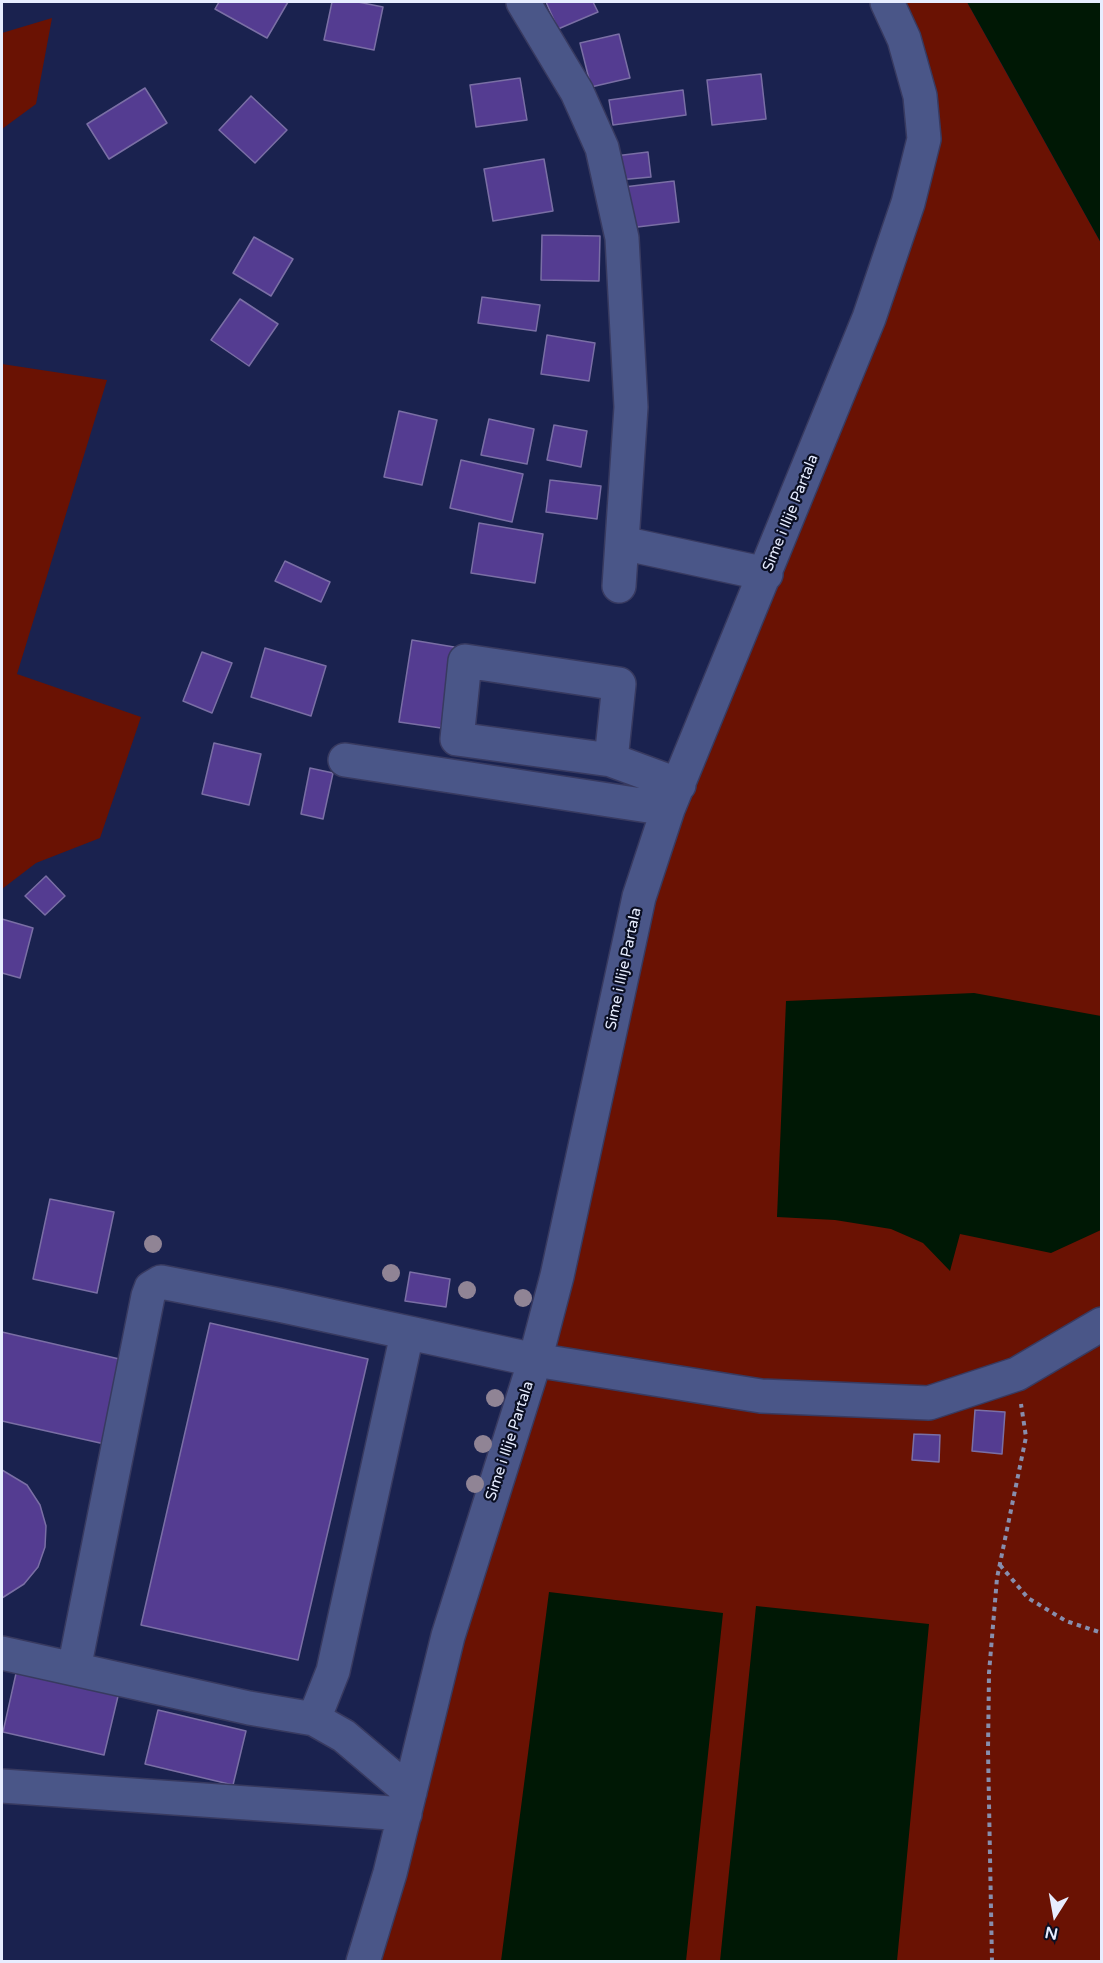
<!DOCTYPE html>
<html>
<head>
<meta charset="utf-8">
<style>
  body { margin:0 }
  #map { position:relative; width:1103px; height:1963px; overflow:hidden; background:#1a224f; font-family:"Varela Round",sans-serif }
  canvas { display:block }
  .frame { position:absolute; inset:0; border:3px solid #e7edff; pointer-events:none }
  .north { position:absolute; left:1025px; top:1885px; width:60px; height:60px; -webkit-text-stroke:4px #0a0e22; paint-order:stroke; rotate:191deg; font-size:16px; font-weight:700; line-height:24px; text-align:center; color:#e7edff }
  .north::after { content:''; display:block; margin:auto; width:21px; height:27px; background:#e7edff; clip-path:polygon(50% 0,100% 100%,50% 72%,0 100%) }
</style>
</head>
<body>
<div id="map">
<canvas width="1103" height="1963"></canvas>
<div class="frame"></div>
<div class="north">N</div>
</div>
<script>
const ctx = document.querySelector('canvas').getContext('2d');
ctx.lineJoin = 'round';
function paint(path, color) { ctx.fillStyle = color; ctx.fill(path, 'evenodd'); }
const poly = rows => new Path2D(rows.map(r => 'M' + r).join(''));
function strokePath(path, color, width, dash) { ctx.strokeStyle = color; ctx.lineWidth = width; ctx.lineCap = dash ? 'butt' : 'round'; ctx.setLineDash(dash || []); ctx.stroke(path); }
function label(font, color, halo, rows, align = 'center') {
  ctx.font = font + ' "Varela Round",sans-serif'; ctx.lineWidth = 4.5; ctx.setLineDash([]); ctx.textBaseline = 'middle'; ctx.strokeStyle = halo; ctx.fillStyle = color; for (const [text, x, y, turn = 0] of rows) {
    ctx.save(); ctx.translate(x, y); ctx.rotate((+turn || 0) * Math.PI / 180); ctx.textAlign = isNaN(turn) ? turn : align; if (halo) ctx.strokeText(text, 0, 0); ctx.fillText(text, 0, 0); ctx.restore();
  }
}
paint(poly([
  [906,2,967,2,1101,243,1101,1961,363,1962,621,985,937,107,928,57],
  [52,18,36,104,2,129,2,33],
  [2,364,107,380,17,674,141,717,100,838,36,863,2,889]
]), '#6a1203');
paint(poly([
  [967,2,1101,2,1101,243,1005,70],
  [974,993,1101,1016,1101,1230,1051,1253,960,1234,950,1271,923,1243,891,1229,835,1220,777,1217,786,1001],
  [549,1592,723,1613,686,1961,501,1961],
  [756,1606,929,1624,897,1961,720,1961]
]), '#001805');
const building = poly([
  [219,2,288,2,267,38,215,9,219,2],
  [332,2,358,2,383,7,374,50,324,40,332,2],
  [546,2,593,2,598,12,558,29,546,2],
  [619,34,630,78,591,87,580,43,619,34],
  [761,74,766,119,712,125,707,80,761,74],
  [520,78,527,120,476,127,470,85,520,78],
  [145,88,167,123,109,159,87,124,145,88],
  [683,90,686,115,613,125,609,100,683,90],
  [251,96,287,130,255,163,219,130,251,96],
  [648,152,651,177,618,180,615,156,648,152],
  [544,159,553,211,493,221,484,169,544,159],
  [674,181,679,222,629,228,624,187,674,181],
  [542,235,600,236,599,281,541,280,542,235],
  [254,237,293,259,271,296,233,273,254,237],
  [482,297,540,305,536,331,478,323,482,297],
  [240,299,278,324,249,366,211,340,240,299],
  [547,335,595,343,589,381,541,374,547,335],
  [399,411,437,420,422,485,384,477,399,411],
  [489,419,534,429,527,464,481,455,489,419],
  [554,425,587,431,581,467,547,460,554,425],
  [461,460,523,474,512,522,450,508,461,460],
  [550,480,601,486,597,519,546,512,550,480],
  [479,523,543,534,535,583,471,573,479,523],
  [285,561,330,582,321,602,275,581,285,561],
  [412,640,454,647,441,728,399,722,412,640],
  [265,648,326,666,311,716,251,697,265,648],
  [202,652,232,663,212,713,183,701,202,652],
  [214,743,261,754,249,805,202,794,214,743],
  [310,768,333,773,323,819,301,814,310,768],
  [46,876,65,896,45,915,25,896,46,876],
  [2,919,33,928,20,978,2,973,2,919],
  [50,1199,114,1212,97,1293,33,1279,50,1199],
  [410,1272,450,1279,446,1307,405,1301,410,1272],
  [210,1323,368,1359,298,1660,141,1625,210,1323],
  [2,1332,128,1361,109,1445,2,1421,2,1332],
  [975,1410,1005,1412,1002,1454,972,1451,975,1410],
  [914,1434,940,1435,939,1462,912,1460,914,1434],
  [2,1470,27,1485,40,1505,46,1526,45,1547,38,1567,24,1584,2,1598,2,1470],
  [17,1669,119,1692,104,1755,3,1732,17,1669],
  [158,1710,246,1731,233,1785,145,1764,158,1710]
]);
paint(building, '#543c91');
strokePath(building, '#7a6fa5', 1.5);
const minor = poly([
  [523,2,577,92,602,148,622,238,631,407,619,586],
  [622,543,766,574],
  [345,760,668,809],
  [611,760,619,684,465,661,457,739,611,760,679,785],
  [2,1653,249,1708,314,1719,344,1736,410,1792],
  [74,1669,148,1296,151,1288,161,1282,279,1305,535,1360,761,1396,929,1403,1017,1374,1102,1324],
  [314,1719,333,1671,407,1334],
  [2,1786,405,1814],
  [363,1962,390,1873,448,1636,535,1360,557,1276,639,897,668,809,869,318,908,203,924,139,920,96,904,39,887,2]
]);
strokePath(minor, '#383a60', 36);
strokePath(poly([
  [1000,1565,1028,1598,1066,1621,1102,1633],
  [992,1962,988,1750,989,1673,997,1578,1026,1437,1021,1404]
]), '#878ead', 4, [4.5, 4.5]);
strokePath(minor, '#4a5688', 33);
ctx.fillStyle = '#908495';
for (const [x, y] of [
  [153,1244],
  [391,1273],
  [467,1290],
  [523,1298],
  [495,1398],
  [483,1444],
  [475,1484]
]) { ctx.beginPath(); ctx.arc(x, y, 9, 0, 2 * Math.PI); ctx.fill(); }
label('15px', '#e7edff', '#0a0e22', [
  ["Sime i Ilije Partala",791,513,-68],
  ["Sime i Ilije Partala",624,969,-78],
  ["Sime i Ilije Partala",510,1441,-72]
]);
</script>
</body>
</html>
